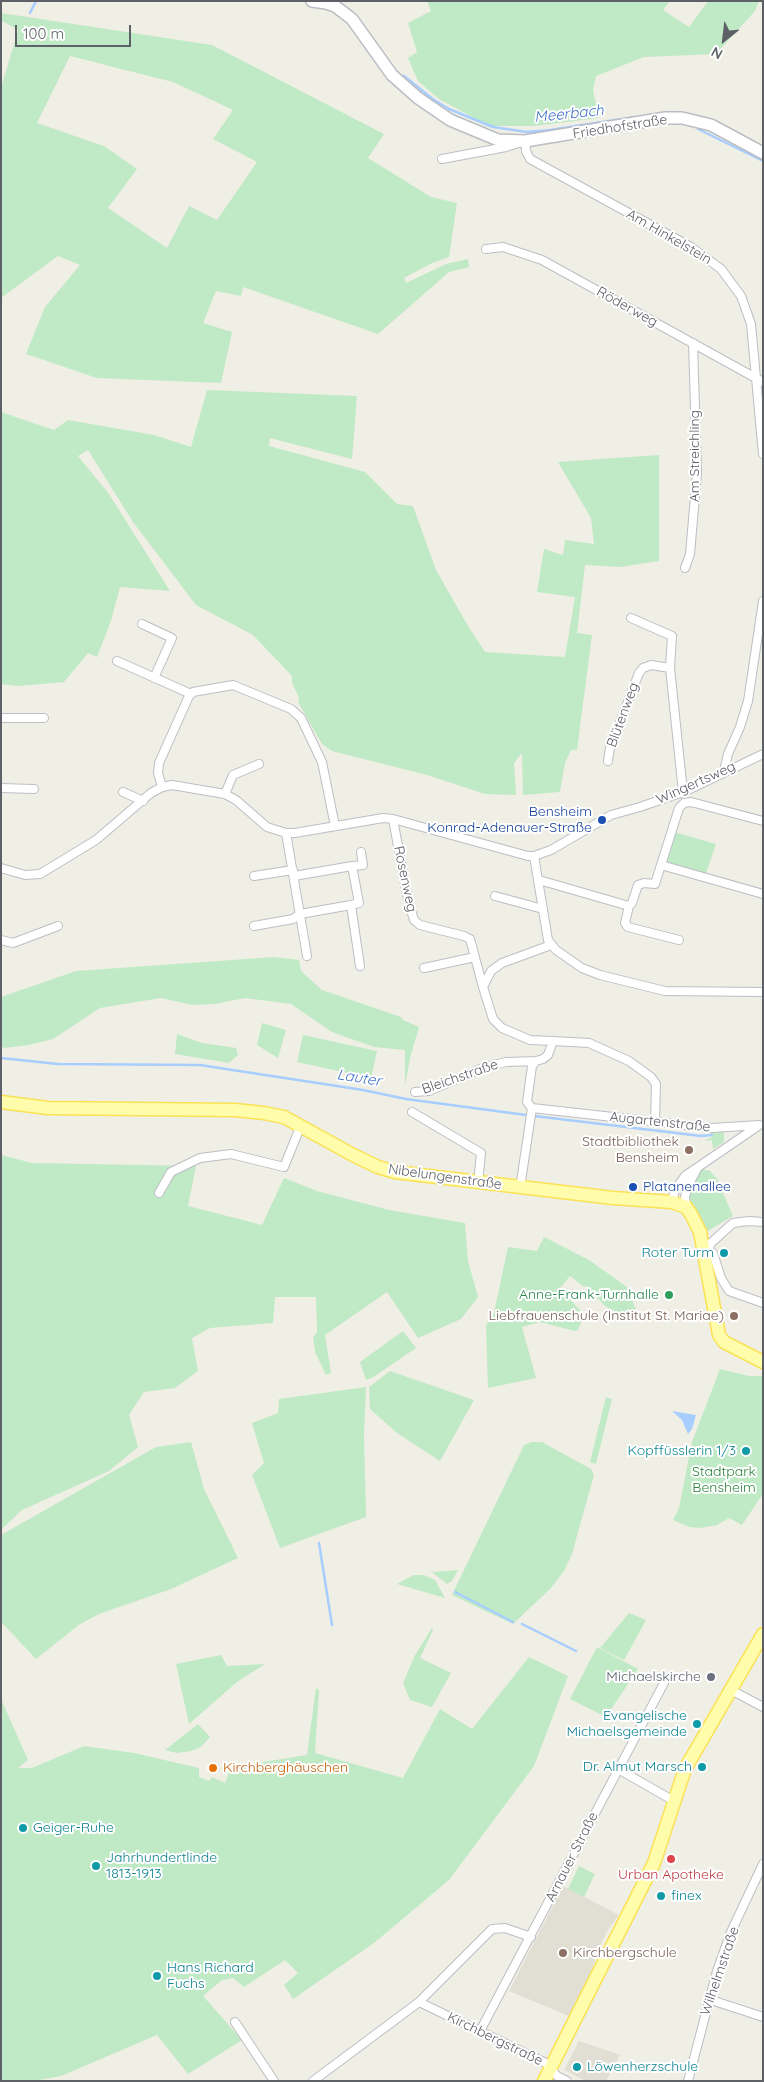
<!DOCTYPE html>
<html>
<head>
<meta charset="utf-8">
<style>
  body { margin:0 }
  #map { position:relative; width:764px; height:2082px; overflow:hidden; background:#f0efe5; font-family:Quicksand,sans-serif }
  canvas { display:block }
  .frame { position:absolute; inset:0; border:2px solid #5d6067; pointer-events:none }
  .north { position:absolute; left:699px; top:15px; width:50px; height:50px; -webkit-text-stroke:4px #fff; paint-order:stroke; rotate:209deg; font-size:14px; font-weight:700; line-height:20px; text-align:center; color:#5d6067 }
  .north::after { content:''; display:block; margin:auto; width:18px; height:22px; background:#5d6067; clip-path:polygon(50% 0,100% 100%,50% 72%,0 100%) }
  .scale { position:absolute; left:15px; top:25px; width:116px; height:22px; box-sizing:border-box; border:2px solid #5d6067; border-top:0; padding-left:6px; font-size:15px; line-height:18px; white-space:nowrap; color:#5d6067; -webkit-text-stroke:4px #fff; paint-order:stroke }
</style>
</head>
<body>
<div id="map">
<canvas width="764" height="2082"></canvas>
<div class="frame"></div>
<div class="north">N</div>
<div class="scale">100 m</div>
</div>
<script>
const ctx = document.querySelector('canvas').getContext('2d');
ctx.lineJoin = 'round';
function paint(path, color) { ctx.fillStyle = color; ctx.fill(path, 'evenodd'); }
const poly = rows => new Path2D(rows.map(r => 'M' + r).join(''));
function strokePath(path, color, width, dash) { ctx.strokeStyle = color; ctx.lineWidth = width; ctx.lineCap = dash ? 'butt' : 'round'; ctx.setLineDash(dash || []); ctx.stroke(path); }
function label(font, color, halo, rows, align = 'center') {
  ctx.font = font + ' Quicksand,sans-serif'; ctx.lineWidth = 4; ctx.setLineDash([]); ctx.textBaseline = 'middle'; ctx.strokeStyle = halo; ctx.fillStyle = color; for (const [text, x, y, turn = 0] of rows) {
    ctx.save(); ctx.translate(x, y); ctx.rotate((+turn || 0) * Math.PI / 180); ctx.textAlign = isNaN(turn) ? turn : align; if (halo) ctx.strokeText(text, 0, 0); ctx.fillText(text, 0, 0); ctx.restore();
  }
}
paint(poly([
  [563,1886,619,1915,606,1933,596,1955,593,1968,569,2016,509,1991],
  [579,2041,620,2055,606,2081,586,2081,564,2070]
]), '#e1dfd4');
paint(poly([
  [427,1,670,1,663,10,689,27,708,1,759,1,755,11,716,54,644,57,596,76,593,90,599,118,534,126,489,126,439,99,418,81,408,58,417,52,408,23,431,11],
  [1,13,212,45,384,134,368,158,431,197,457,203,449,257,432,263,404,278,406,283,446,264,468,259,469,267,449,272,378,334,243,287,241,296,216,291,203,323,232,332,221,383,97,378,26,354,45,307,80,265,58,256,1,298,1,88,18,30,1,20],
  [70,56,173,82,233,110,213,139,257,162,217,220,189,206,167,248,108,208,137,169,104,146,37,123],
  [207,390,357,396,352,459,270,438,269,446,365,472,397,504,413,506,436,570,468,626,485,652,565,657,575,597,537,592,544,549,563,555,565,540,594,544,591,518,558,462,659,455,659,561,620,567,585,565,577,633,592,635,577,750,571,750,565,763,560,792,523,795,522,753,514,763,516,795,485,794,427,775,332,751,322,744,298,702,299,697,292,683,292,676,253,635,196,605,133,522,88,450,78,456,109,494,170,591,120,587,111,621,97,657,88,653,64,682,18,686,1,684,1,412,54,430,68,420,154,435,191,447],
  [674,832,716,844,706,873,667,862,665,859],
  [274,957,299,960,301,971,322,990,401,1017,403,1020,419,1027,410,1058,405,1086,405,1050,374,1047,332,1032,291,1004,245,998,215,1004,192,1005,161,998,100,1008,53,1039,29,1045,4,1048,1,1046,1,997,76,971],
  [262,1023,286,1030,278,1058,257,1045],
  [177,1034,202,1043,236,1048,238,1055,229,1063,175,1054],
  [303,1035,377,1051,371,1078,297,1062],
  [724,1132,724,1142,713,1149,712,1140,704,1141,712,1137,711,1133],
  [1,1155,32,1163,196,1166,188,1206,262,1225,284,1178,317,1191,389,1210,465,1223,468,1261,478,1297,461,1319,418,1338,387,1292,325,1335,331,1373,326,1375,315,1352,313,1337,317,1333,316,1297,275,1297,273,1323,210,1328,192,1338,198,1371,175,1388,144,1392,129,1415,138,1447,109,1471,22,1510,1,1530],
  [702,1169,710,1171,717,1179,733,1216,706,1232,703,1223,690,1202,688,1195,690,1187],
  [544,1237,589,1260,627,1287,639,1318,618,1313,605,1306,587,1286,584,1287,570,1276,560,1288,584,1315,578,1330,575,1331,540,1322,522,1327,536,1378,488,1388,486,1325,494,1313,508,1247,537,1251],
  [403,1331,416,1348,372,1378,366,1380,360,1362],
  [720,1369,749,1376,763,1376,763,1494,742,1525,729,1518,717,1525,700,1528,689,1527,673,1520,679,1508,692,1442],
  [390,1371,474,1400,440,1461,397,1433,370,1409,369,1387],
  [366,1387,364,1435,366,1517,280,1548,252,1475,264,1463,252,1423,278,1413,279,1399],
  [606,1397,612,1399,596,1464,590,1462],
  [191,1442,204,1489,238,1558,171,1589,99,1614,80,1624,36,1659,1,1622,1,1535,156,1447],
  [532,1442,542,1442,591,1469,594,1475,572,1554,564,1571,551,1588,513,1624,452,1595,524,1445],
  [458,1570,452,1581,447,1584,432,1572],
  [414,1575,424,1575,435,1580,445,1598,397,1584],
  [629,1613,646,1620,624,1660,600,1648],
  [432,1628,433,1630,420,1658,451,1673,432,1707,410,1700,403,1683,415,1655],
  [597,1647,638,1669,606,1717,570,1699],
  [221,1655,227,1666,265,1664,237,1682,189,1724,176,1664],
  [529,1657,568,1676,534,1766,449,1880,374,1943,293,1999,284,1985,298,1973,285,1960,244,1987,233,1978,222,1980,203,1996,242,2040,188,2074,157,2035,61,2076,34,2081,1,2081,1,1699,28,1760,18,1768,32,1768,84,1746,134,1753,199,1768,199,1777,209,1781,212,1777,225,1783,230,1770,244,1765,307,1755,316,1688,319,1690,315,1753,403,1778,440,1709,472,1729],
  [198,1724,210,1737,201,1747,191,1751,177,1753,165,1750],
  [579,1866,595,1874,584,1897,568,1889]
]), '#c0e9c5');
paint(poly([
  [672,1411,696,1415,692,1429,688,1434,682,1420]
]), '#a7ceff');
strokePath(poly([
  [30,13,36,1],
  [402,78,404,76,434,100,449,109,493,127,527,132,550,130,635,117],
  [698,129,763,161],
  [1,1058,58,1064,200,1065,363,1090,406,1099,526,1115,701,1136,712,1135],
  [319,1543,332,1625],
  [455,1592,513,1622],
  [522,1624,576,1651]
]), '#a7ceff', 2.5);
const street = poly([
  [442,159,506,147,525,141,526,151,530,159,691,247,721,269,741,296,751,324,763,454],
  [486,249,503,247,542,260,763,382],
  [685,568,690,554,697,473,693,343],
  [631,618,672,636,670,668,683,792],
  [142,624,172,638,154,678],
  [117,661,191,694],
  [1,718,44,718],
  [608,761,610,748,639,673,643,668,651,665,670,668],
  [724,771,728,754,740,727,748,701,763,601],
  [162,787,158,773,159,763,189,696,193,692,233,685,291,709,301,718,322,762,335,826],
  [1,788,34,789],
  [123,792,143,801],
  [225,794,233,775,259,764],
  [393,819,408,900,414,920,420,925,464,936,470,939,483,987],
  [286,833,307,956],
  [534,856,548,940,556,950,582,968,600,975,665,991,763,992],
  [661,865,763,894],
  [1,868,25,875,40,874,96,840,151,793,162,787,172,785,225,794,236,800,267,827,286,833,295,833,383,818,393,819,528,856,534,856,551,850,611,815,640,807,686,791,763,754],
  [254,876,293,870],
  [294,876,352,866],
  [539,880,629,906],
  [495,896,543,909],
  [300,914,351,905],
  [254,926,293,919,300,914],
  [1,940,13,943,58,926],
  [679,940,628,927,625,923,629,906,632,903,638,885,644,883,655,884,679,808,684,803,691,802,763,821],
  [360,966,351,905,359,903,352,866,363,865,361,852],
  [424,968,475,957],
  [553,1041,589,1043,629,1061,651,1077,656,1084,655,1122],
  [415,1092,429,1091,485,1067,506,1062,536,1061],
  [532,1108,527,1102,532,1066,536,1061,543,1059,548,1055,553,1041,530,1040,502,1028,493,1019,483,987,491,971,502,963,551,945],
  [532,1108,712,1128,759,1125],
  [412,1112,481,1153,478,1183],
  [520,1188,532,1108],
  [159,1193,171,1172,200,1158,231,1154,284,1167,301,1125],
  [672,1202,675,1190,685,1176,758,1126],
  [686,1207,685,1197,688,1186,697,1169],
  [703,1250,708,1250,713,1253,721,1278,729,1291,763,1303],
  [708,1250,711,1243,733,1223,749,1221,763,1222],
  [731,1690,763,1707],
  [618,1769,674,1801],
  [708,1999,763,2017],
  [419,2002,546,2063,557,2076,567,2081],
  [235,2022,274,2081],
  [480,2031,664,1683],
  [313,2081,419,2002,492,1929,505,1928,531,1937],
  [688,2081,717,1971,731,1932,763,1864]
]);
const secondary = poly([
  [312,1,326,3,335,6,352,19,392,75,418,98,450,120,498,140,525,141,665,118,682,118,711,125,763,153]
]);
const primary = poly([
  [1,1102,48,1108,235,1110,264,1113,284,1117,353,1155,378,1167,395,1172,613,1198,672,1202,686,1207,691,1214,700,1232,719,1335,724,1342,763,1362],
  [544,2081,654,1863,685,1769,763,1634]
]);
strokePath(street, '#bdbec5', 10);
strokePath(secondary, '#bbbdc4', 14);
strokePath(primary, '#fbe154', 15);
strokePath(street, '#fff', 8);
strokePath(secondary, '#fff', 11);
strokePath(primary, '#fffcac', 12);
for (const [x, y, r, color] of [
  [602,820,5,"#1a4fb4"],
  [689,1150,5,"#8d6e63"],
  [633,1187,5,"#1a4fb4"],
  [724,1253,5,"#0f9aa8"],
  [669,1295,5,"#2e9e5b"],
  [734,1316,5,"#8d6e63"],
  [746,1451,5,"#0f9aa8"],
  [711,1677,5,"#6b7280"],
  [697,1724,5,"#0f9aa8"],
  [702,1767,5,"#0f9aa8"],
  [213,1768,5,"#e8710a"],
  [23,1828,5,"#0f9aa8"],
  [671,1859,5,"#e0444e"],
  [96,1866,5,"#0f9aa8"],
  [661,1896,5,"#0f9aa8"],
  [563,1953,5,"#8d6e63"],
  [157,1976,5,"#0f9aa8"],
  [577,2067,5,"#0f9aa8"]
]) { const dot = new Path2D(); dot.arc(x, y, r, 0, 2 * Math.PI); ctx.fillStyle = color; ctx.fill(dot); strokePath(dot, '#fff', 2); }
label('14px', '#5d6067', '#fff', [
  ["Friedhofstraße",620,127,-9],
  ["Am Hinkelstein",669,237,30],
  ["Röderweg",627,307,29],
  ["Am Streichling",695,456,-90],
  ["Blütenweg",623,715,-70],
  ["Wingertsweg",696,783,-24],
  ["Rosenweg",405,879,78],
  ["Bleichstraße",460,1077,-19],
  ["Augartenstraße",660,1122,6],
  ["Nibelungenstraße",445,1177,8],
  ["Arnauer Straße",572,1857,-63],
  ["Wilhelmstraße",720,1971,-71],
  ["Kirchbergstraße",495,2039,26]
]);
label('14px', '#164399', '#fff', [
  ["Bensheim",592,812],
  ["Konrad-Adenauer-Straße",592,828],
  ["Platanenallee",643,1187,"left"]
], 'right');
label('14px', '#785e54', '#fff', [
  ["Stadtbibliothek",679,1142],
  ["Bensheim",679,1158],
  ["Liebfrauenschule (Institut St. Mariae)",724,1316],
  ["Kirchbergschule",573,1953,"left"]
], 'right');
label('14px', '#0d838f', '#fff', [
  ["Roter Turm",714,1253,"right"],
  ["Kopffüsslerin 1/3",736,1451,"right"],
  ["Evangelische",687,1716,"right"],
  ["Michaelsgemeinde",687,1732,"right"],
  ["Dr. Almut Marsch",692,1767,"right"],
  ["Geiger-Ruhe",33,1828],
  ["Jahrhundertlinde",106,1858],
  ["1813-1913",106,1874],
  ["finex",671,1896],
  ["Hans Richard",167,1968],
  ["Fuchs",167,1984],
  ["Löwenherzschule",587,2067]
], 'left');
label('14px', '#27864d', '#fff', [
  ["Anne-Frank-Turnhalle",659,1295]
], 'right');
label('14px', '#2f843d', '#fff', [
  ["Stadtpark",724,1472],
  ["Bensheim",724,1488]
]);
label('14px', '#5b616d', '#fff', [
  ["Michaelskirche",701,1677]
], 'right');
label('14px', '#c56008', '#fff', [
  ["Kirchberghäuschen",223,1768]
], 'left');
label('14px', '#be3a42', '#fff', [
  ["Urban Apotheke",671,1875]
]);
label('italic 15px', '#4073cc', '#fff', [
  ["Meerbach",569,114,-6],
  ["Lauter",359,1078,9]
]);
</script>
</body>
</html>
